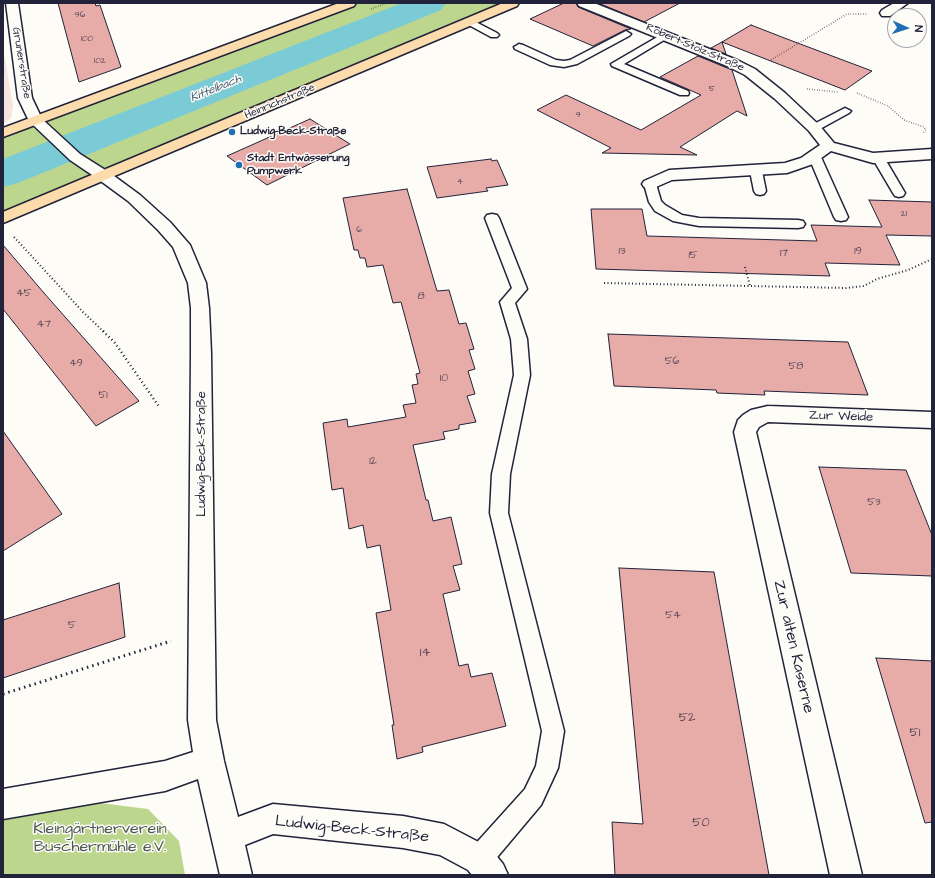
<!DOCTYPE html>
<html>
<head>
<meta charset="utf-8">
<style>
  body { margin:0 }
  #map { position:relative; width:935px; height:878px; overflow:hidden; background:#fdfcf7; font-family:"Architects Daughter",sans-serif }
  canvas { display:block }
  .frame { position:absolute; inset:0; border:4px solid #22223b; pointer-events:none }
  .north { position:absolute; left:887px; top:8px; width:40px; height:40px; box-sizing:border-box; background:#fdfcf7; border:1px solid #a5a5ac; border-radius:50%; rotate:93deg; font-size:11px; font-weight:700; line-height:16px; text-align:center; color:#22223b }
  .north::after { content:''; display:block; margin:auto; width:14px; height:18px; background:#1f6fb2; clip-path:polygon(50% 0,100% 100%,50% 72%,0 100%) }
</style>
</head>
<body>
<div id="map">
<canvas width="935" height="878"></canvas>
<div class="frame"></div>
<div class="north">N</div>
</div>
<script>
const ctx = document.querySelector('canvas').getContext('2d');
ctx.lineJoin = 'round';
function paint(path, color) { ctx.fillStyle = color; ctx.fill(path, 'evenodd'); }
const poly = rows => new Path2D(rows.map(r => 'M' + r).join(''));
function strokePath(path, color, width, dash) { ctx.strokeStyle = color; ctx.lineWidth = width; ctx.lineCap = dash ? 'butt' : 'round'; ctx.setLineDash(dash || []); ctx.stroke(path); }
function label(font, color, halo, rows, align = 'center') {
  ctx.font = font + ' "Architects Daughter",sans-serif'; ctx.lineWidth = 3; ctx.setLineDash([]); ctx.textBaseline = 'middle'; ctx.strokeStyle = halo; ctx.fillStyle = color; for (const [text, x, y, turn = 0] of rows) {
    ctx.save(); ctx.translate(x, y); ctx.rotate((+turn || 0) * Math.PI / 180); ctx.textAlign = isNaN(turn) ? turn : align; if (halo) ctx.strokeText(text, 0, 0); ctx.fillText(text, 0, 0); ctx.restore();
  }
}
paint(poly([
  [3,47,13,106,11,118,3,124]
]), '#f6e4df');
paint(poly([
  [355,3,507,3,3,216,3,136],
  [100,803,148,809,179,841,185,875,3,875,3,820]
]), '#bcd68e');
paint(poly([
  [402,3,446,3,441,10,18,183,3,187,3,159,402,3]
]), '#7bcbd7');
const building = poly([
  [58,3,95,3,96,6,100,5,121,67,79,82,58,3],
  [564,3,576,3,578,7,631,29,625,30,593,46,530,19,564,3],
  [598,3,680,3,644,22,598,3],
  [751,25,787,39,872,71,845,90,722,42,751,25],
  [722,42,726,54,711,48,722,42],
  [698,56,732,70,747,116,737,111,680,147,697,155,602,153,611,148,537,110,566,95,641,130,701,95,660,77,698,56],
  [310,119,350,144,267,185,227,156,310,119],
  [491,159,492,161,497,160,508,185,486,188,488,191,437,198,427,167,491,159],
  [407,189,437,291,449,290,459,324,466,323,474,349,469,350,475,369,468,371,475,394,467,396,476,422,459,425,459,429,443,432,445,439,413,445,426,500,428,500,433,521,451,517,462,564,453,566,460,590,443,594,459,666,468,664,471,677,492,673,506,726,422,747,423,752,397,759,392,725,394,725,376,613,391,610,380,545,367,548,363,525,349,529,343,488,332,490,323,423,347,419,348,427,406,417,403,405,416,403,412,385,418,384,416,374,420,373,401,302,393,303,383,265,367,267,365,258,360,258,358,250,354,250,343,198,407,189],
  [869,200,932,202,932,236,886,235,900,265,825,263,830,276,596,269,591,209,642,209,647,236,817,241,811,225,882,227,869,200],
  [3,245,44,293,139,401,96,426,3,309,3,245],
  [608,334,848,342,868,395,764,391,765,395,717,393,716,390,614,386,608,334],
  [3,431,62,514,3,551,3,431],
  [819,467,906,470,932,535,932,576,851,573,819,467],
  [619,568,714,572,769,875,615,875,612,822,643,824,619,568],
  [119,583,125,637,3,678,3,620,119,583],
  [876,658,932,661,932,822,925,823,876,658]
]);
paint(building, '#e7aca8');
strokePath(building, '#22223b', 1);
const lane = poly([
  [470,19,497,33,499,35,497,37,491,37,467,24,465,22,467,20,470,19],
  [626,31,631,34,629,36,577,64,564,67,550,65,515,49,514,47,519,44,523,45,556,60,564,61,570,60,626,31],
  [666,32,671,35,669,37,624,64,688,91,689,93,688,95,680,95,612,66,611,64,666,32],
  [845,108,851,111,849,113,818,130,814,131,810,130,808,128,810,126,845,108],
  [814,151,818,152,820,155,848,217,846,220,841,221,836,220,834,217,808,155,810,152,814,151],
  [879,155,883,156,885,159,905,193,903,196,899,197,895,196,893,193,873,159,875,156,879,155],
  [756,167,760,168,762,171,766,191,764,194,760,195,756,194,754,191,750,171,752,168,756,167],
  [650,180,654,181,656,184,661,201,665,205,682,215,699,218,798,220,803,221,805,224,803,227,798,228,699,226,673,221,655,211,649,202,644,184,646,181,650,180],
  [492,214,497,215,499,218,527,289,515,303,527,339,530,375,510,474,508,513,564,731,558,768,541,805,488,868,479,871,470,868,467,859,470,850,525,789,536,766,542,731,490,513,492,474,514,375,511,339,500,302,512,288,485,218,487,215,492,214]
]);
const street = poly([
  [577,3,594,3,737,60,755,69,785,93,819,125,834,143,873,153,932,149,932,159,873,163,831,151,813,164,787,173,672,180,656,187,650,189,644,187,642,184,644,181,669,170,785,163,801,158,820,145,809,131,775,99,745,75,727,66,579,6,577,3],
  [894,3,908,3,890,16,882,16,880,13,882,10,894,3],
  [104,171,110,173,140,195,170,222,190,245,206,283,209,308,211,353,216,720,224,761,238,817,273,804,403,816,444,824,490,848,503,864,508,875,472,875,468,870,440,855,403,848,273,834,245,845,252,875,220,875,198,779,165,791,3,819,3,789,165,761,193,752,188,720,191,353,191,308,188,283,173,247,158,230,128,201,98,179,96,176,98,173,104,171],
  [768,406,932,412,932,428,768,422,759,427,756,432,862,875,830,875,734,432,738,420,743,415,751,410,768,406]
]);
const secondary = poly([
  [6,3,18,3,32,98,42,119,80,154,110,173,112,176,110,179,104,181,98,179,70,160,29,121,18,98,6,3]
]);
const primary = poly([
  [339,3,356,3,354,6,3,137,3,128,339,3],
  [503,3,519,3,517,6,3,223,3,212,503,3]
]);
strokePath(lane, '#22223b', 3);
strokePath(street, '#22223b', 3);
strokePath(secondary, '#22223b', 3);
strokePath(primary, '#22223b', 3);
strokePath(poly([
  [371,9,387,3],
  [771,60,847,14,867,14],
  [807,89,838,92],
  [857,93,888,106,904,120,924,127,926,130,923,133]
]), '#22223b', 1.5, [0.5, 2]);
strokePath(poly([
  [14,237,83,312,104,332],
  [745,267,750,286],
  [604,283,846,288,864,286,877,279,908,270,932,259]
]), '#22223b', 2, [1, 2.5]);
strokePath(poly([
  [103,331,115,343,160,408]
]), '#22223b', 2.5, [1, 3]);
strokePath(poly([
  [3,694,171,641]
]), '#22223b', 3, [1.5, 4]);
paint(lane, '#fdfcf7');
paint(street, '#fdfcf7');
paint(secondary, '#fdfcf7');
paint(primary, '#fcdcac');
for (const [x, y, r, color] of [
  [232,132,4,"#1f6fb2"],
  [239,165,4,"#1f6fb2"]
]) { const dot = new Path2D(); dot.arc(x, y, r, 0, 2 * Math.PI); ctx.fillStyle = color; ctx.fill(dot); strokePath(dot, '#fdfcf7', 1.5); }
label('9px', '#534456', null, [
  ["96",80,15],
  ["100",87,39],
  ["102",100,61],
  ["5",712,89],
  ["9",578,115],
  ["4",460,182],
  ["21",904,214],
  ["6",359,230]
]);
label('11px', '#22223b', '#fdfcf7', [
  ["Robert-Stolz-Straße",695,48,23],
  ["Grunerstraße",21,63,81],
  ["Heinrichstraße",280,102,-23]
]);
label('bold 11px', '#22223b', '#fdfcf7', [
  ["Ludwig-Beck-Straße",240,132],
  ["Stadt Entwässerung",247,159],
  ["Pumpwerk",247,172]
], 'left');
label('11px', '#534456', null, [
  ["13",622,252],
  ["19",858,252],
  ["17",784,254],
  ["15",693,256],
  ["45",24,294],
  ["8",421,297],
  ["47",44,325],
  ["56",672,362],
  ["49",76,364],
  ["58",796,367],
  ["10",444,379],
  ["51",103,396],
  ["12",373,462],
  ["53",874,503],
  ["54",673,616],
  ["5",72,626]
]);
label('italic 12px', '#415d72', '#fdfcf7', [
  ["Kittelbach",216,89,-22]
]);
label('13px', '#22223b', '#fdfcf7', [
  ["Zur Weide",841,417,2],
  ["Ludwig-Beck-Straße",202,454,-90]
]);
label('13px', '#534456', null, [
  ["14",425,653],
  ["52",687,718],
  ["51",915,733],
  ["50",701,823]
]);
label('16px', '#22223b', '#fdfcf7', [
  ["Zur alten Kaserne",793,647,77],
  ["Ludwig-Beck-Straße",352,830,6]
]);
label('16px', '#505854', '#fdfcf7', [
  ["Kleingärtnerverein",100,830],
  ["Buschermühle e.V.",100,848]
]);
</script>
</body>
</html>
